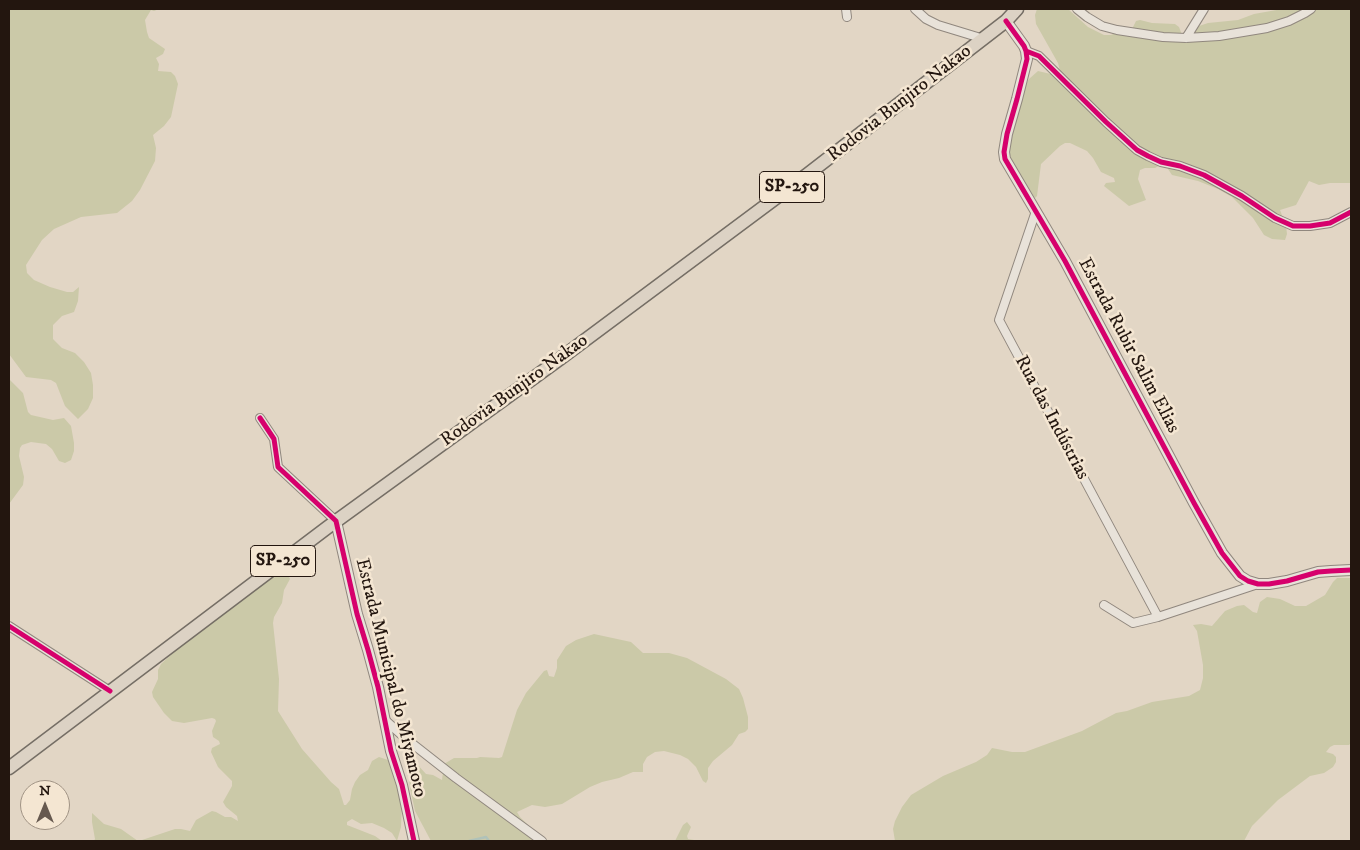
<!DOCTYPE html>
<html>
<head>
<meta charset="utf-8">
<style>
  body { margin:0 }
  #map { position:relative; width:1360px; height:850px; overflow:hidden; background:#e2d6c5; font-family:"IM FELL DW Pica",serif }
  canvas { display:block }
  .frame { position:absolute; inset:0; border:10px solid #23160f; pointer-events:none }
  .north { position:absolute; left:20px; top:780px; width:50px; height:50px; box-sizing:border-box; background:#f4e6d2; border:1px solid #a09384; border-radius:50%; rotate:0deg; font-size:14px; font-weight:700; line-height:20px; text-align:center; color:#23160f }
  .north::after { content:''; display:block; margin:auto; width:18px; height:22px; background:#66594f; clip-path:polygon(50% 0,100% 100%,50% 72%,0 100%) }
</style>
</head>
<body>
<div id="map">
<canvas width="1360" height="850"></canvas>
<div class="frame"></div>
<div class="north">N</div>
</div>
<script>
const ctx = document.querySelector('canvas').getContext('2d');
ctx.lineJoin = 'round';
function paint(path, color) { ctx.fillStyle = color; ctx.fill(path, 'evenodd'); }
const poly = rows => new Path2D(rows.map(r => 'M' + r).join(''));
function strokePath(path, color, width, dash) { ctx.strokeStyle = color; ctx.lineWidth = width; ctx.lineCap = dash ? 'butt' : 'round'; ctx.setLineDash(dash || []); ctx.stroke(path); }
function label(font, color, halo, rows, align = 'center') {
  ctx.font = font + ' "IM FELL DW Pica",serif'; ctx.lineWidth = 5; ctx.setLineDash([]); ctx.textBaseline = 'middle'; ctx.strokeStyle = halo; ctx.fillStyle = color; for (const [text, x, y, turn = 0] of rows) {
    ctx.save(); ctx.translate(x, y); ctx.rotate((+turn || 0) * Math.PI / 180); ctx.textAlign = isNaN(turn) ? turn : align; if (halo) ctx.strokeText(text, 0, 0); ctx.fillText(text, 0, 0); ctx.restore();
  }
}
paint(poly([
  [9,9,159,9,154,11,151,10,145,20,147,32,149,38,165,49,163,54,156,58,159,64,158,71,171,72,175,76,178,84,171,117,164,126,153,135,156,148,155,161,140,190,132,201,117,213,81,217,54,229,42,240,26,265,27,273,34,280,50,287,67,292,73,292,79,287,78,301,74,312,62,316,53,325,53,339,62,348,75,353,84,362,91,373,93,385,93,398,88,409,78,419,65,406,56,383,51,380,26,377,9,354],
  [1037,9,1068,9,1088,27,1104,35,1111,35,1122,30,1131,31,1136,21,1140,20,1152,23,1175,24,1179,27,1182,35,1187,37,1199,26,1208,23,1238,20,1254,14,1282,9,1351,9,1351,183,1330,183,1319,185,1309,181,1296,205,1280,210,1286,226,1287,234,1285,240,1272,239,1264,235,1253,218,1232,197,1218,189,1198,181,1172,175,1164,163,1155,168,1145,168,1140,170,1138,179,1146,200,1129,206,1104,186,1106,183,1115,182,1114,178,1101,172,1093,158,1087,151,1070,143,1065,143,1060,146,1041,164,1037,196,1035,198,1012,164,1010,155,1009,141,1022,91,1029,79,1038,71,1055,75,1060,71,1058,63,1036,24,1035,15],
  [9,379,23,393,28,412,31,415,53,420,64,418,71,426,74,443,74,451,71,460,65,463,59,461,52,449,46,444,31,442,22,445,20,448,19,456,24,477,23,485,9,504],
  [280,575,286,575,289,577,290,579,284,590,282,603,274,617,273,623,279,679,278,711,302,749,331,782,339,789,344,805,346,805,350,800,352,789,355,782,360,775,368,770,372,761,379,757,388,760,393,754,402,804,401,827,397,841,392,833,384,828,372,823,361,824,352,819,347,822,347,825,375,836,382,841,139,841,175,829,181,829,190,831,196,820,212,811,216,812,225,817,231,817,238,821,237,816,226,807,223,802,232,786,232,781,218,767,211,752,212,748,220,744,219,741,213,737,212,731,216,721,215,719,212,718,184,723,172,721,164,713,153,697,152,692,158,679,158,670,161,664,201,627,265,581],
  [1337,578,1351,578,1351,743,1349,745,1334,745,1330,747,1326,752,1333,754,1336,757,1336,762,1333,767,1324,773,1310,776,1278,800,1252,826,1244,841,895,841,893,829,895,821,902,807,911,795,943,776,976,762,987,755,992,748,1012,752,1025,752,1082,731,1116,713,1127,711,1152,702,1189,696,1200,690,1203,678,1203,665,1197,631,1193,625,1201,624,1212,626,1225,611,1237,606,1244,605,1253,612,1257,613,1260,602,1267,597,1280,599,1295,606,1306,606,1325,595,1333,582],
  [594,634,631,642,643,653,669,653,687,658,726,679,739,689,743,698,748,717,748,729,745,732,739,734,732,745,713,761,708,768,708,779,706,783,703,781,696,767,688,759,680,755,664,751,655,752,647,757,643,764,643,772,633,772,619,778,602,782,590,787,562,804,545,807,532,805,517,812,520,817,529,826,537,841,431,841,415,811,410,788,407,753,426,774,433,775,442,780,444,764,454,758,477,758,480,757,499,758,502,757,517,710,526,693,544,671,547,670,549,676,554,677,557,668,557,660,566,646,576,640],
  [92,813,104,824,121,829,138,841,94,841,95,839,92,822],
  [687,822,691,827,687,836,688,839,700,841,675,841,683,825]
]), '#cbc9a8');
strokePath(poly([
  [469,841,486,837,489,841]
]), '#b0c2b9', 2.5);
const minor = poly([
  [846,9,847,17],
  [915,9,926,19,938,25,984,39],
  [1077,9,1087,17,1102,26,1117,30,1163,37,1186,38,1219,36,1267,28,1289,21,1305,13,1311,9],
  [1186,38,1204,9],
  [1026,51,1039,56,1106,122,1137,150,1148,156,1161,162,1180,166,1204,175,1242,196,1275,218,1293,226,1310,226,1330,223,1351,212],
  [1036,211,999,320,1158,617],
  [260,418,274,439,278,467,336,521],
  [1104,605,1133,623,1158,617,1258,584],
  [9,626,110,691],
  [384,719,405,738,456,778,542,841]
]);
const tertiary = poly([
  [1006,21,1024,46,1026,51,1027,59,1017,99,1007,134,1004,152,1005,159,1065,261,1194,503,1222,553,1240,576,1248,581,1258,584,1269,584,1287,581,1318,572,1331,571,1351,570],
  [336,521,357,614,368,650,378,687,391,751,402,785,414,841]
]);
const primary = poly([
  [9,768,328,527,561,358,808,174,1006,21,1017,9]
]);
strokePath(minor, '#90877e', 10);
strokePath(tertiary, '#90877e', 12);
strokePath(primary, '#756e65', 15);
strokePath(minor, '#e8e2d9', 8);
strokePath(tertiary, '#e8e2d9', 10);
strokePath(primary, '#dcd2c4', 12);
strokePath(poly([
  [1006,21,1024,46,1026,51,1027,59,1017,99,1007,134,1004,152,1005,159,1065,261,1194,503,1222,553,1240,576,1248,581,1258,584,1269,584,1287,581,1318,572,1331,571,1351,570],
  [1026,51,1039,56,1106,122,1137,150,1148,156,1161,162,1180,166,1204,175,1242,196,1275,218,1293,226,1310,226,1330,223,1351,212],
  [260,418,274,439,278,467,336,521,357,614,368,650,378,687,391,751,402,785,414,841],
  [9,626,110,691]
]), '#d6006c', 5);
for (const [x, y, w] of [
  [792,187,65],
  [283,561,65]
]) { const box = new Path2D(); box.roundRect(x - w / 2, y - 15.5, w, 31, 4); ctx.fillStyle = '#f4e6d2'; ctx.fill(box); strokePath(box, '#23160f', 1); }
label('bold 18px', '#23160f', null, [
  ["SP-250",792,187],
  ["SP-250",283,561]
]);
label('19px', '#23160f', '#f4e6d2', [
  ["Rodovia Bunjiro Nakao",900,104,-38],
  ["Estrada Rubir Salim Elias",1128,346,62],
  ["Rodovia Bunjiro Nakao",515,391,-36],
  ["Rua das Indústrias",1051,418,62],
  ["Estrada Municipal do Miyamoto",390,678,76]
]);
</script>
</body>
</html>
